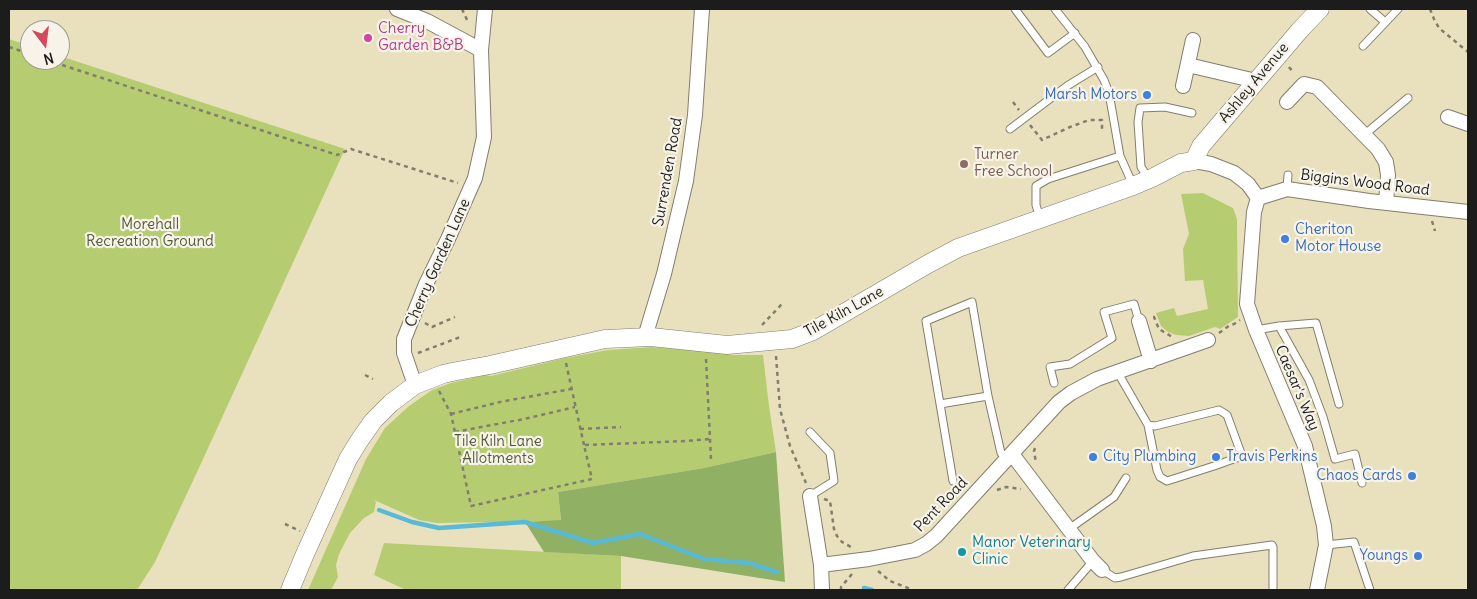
<!DOCTYPE html>
<html>
<head>
<meta charset="utf-8">
<style>
  body { margin:0 }
  #map { position:relative; width:1477px; height:599px; overflow:hidden; background:#e9e1be; font-family:Delius,sans-serif }
  canvas { display:block }
  .frame { position:absolute; inset:0; border:10px solid #1c1c1c; pointer-events:none }
  .north { position:absolute; left:20px; top:20px; width:50px; height:50px; box-sizing:border-box; background:#f7f3e8; border:1px solid #9f9d96; border-radius:50%; rotate:165deg; font-size:14px; font-weight:700; line-height:20px; text-align:center; color:#1c1c1c }
  .north::after { content:''; display:block; margin:auto; width:18px; height:22px; background:#d1495b; clip-path:polygon(50% 0,100% 100%,50% 72%,0 100%) }
</style>
</head>
<body>
<div id="map">
<canvas width="1477" height="599"></canvas>
<div class="frame"></div>
<div class="north">N</div>
</div>
<script>
const ctx = document.querySelector('canvas').getContext('2d');
ctx.lineJoin = 'round';
function paint(path, color) { ctx.fillStyle = color; ctx.fill(path, 'evenodd'); }
const poly = rows => new Path2D(rows.map(r => 'M' + r).join(''));
function strokePath(path, color, width, dash) { ctx.strokeStyle = color; ctx.lineWidth = width; ctx.lineCap = dash ? 'butt' : 'round'; ctx.setLineDash(dash || []); ctx.stroke(path); }
function label(font, color, halo, rows, align = 'center') {
  ctx.font = font + ' Delius,sans-serif'; ctx.lineWidth = 4.5; ctx.setLineDash([]); ctx.textBaseline = 'middle'; ctx.strokeStyle = halo; ctx.fillStyle = color; for (const [text, x, y, turn = 0] of rows) {
    ctx.save(); ctx.translate(x, y); ctx.rotate((+turn || 0) * Math.PI / 180); ctx.textAlign = isNaN(turn) ? turn : align; if (halo) ctx.strokeText(text, 0, 0); ctx.fillText(text, 0, 0); ctx.restore();
  }
}
paint(poly([
  [9,39,30,46,30,60,60,60,60,56,345,149,198,470,155,562,137,590,9,590],
  [1203,193,1233,208,1237,219,1238,317,1220,329,1215,327,1189,336,1176,335,1168,332,1161,326,1156,313,1174,308,1177,316,1208,309,1203,280,1185,281,1183,249,1189,234,1181,194],
  [651,347,696,350,734,355,763,355,769,406,776,452,704,468,558,492,561,521,437,523,419,520,374,500,376,502,374,512,364,518,350,533,339,554,336,565,338,577,331,590,308,590,366,459,385,428,409,406,432,390,451,383,485,375,491,376,565,358,608,350],
  [384,543,621,556,621,590,406,590,374,575]
]), '#b6cc71');
paint(poly([
  [776,452,785,582,621,556,544,552,525,522,561,520,558,492,704,468]
]), '#90b063');
strokePath(poly([
  [379,510,412,522,439,528,525,522,593,543,640,534,704,559,749,563,777,572],
  [864,588,872,590]
]), '#58bad7', 4.5);
const service = poly([
  [1015,9,1048,53,1075,33],
  [1055,9,1085,47,1104,80,1109,93,1120,156],
  [1370,9,1385,22],
  [1363,46,1398,9],
  [1010,129,1067,86,1098,67],
  [1364,135,1408,98],
  [1149,179,1141,167,1138,122,1140,108,1165,107,1192,113],
  [1287,189,1288,175],
  [1040,218,1036,205,1036,186,1048,179,1120,156,1133,185],
  [1279,326,1309,380,1323,417,1335,459,1355,454,1362,483],
  [1256,330,1279,326,1316,323,1339,404],
  [1118,373,1148,425,1157,470,1160,477,1167,481,1214,466,1242,456,1227,415,1219,410,1155,426,1148,425],
  [1054,383,1050,367,1070,364,1112,338,1104,312,1134,304,1139,321],
  [940,404,988,396],
  [810,432,830,453,834,481,810,496],
  [953,481,926,321,972,302,988,396,1001,453,1007,459],
  [1069,529,1114,497,1126,478],
  [1326,545,1354,542,1370,590],
  [1102,570,1115,578,1121,577,1193,556,1272,545,1273,547,1273,590],
  [1068,590,1093,561]
]);
const minor = poly([
  [397,9,427,21,481,50],
  [1188,65,1256,81],
  [1183,86,1193,40],
  [1287,102,1304,84,1317,87,1378,149,1386,162,1388,175,1386,203],
  [1448,117,1468,124],
  [1194,161,1211,164,1234,173,1248,184,1258,198],
  [1258,198,1254,212,1247,304,1256,330,1305,446,1324,526,1326,545,1317,590],
  [1258,198,1287,189,1369,201,1468,212],
  [1139,321,1151,361],
  [645,337,664,274,686,181,695,115,702,9],
  [415,385,404,353,404,339,426,284,448,239,475,178,484,137,481,50,485,9],
  [1012,454,1093,561,1102,570],
  [810,496,821,565,822,590],
  [821,565,869,559,915,550,926,544,936,536,1059,402,1071,393,1097,379,1208,340]
]);
const tertiary = poly([
  [290,590,305,554,348,459,359,441,373,421,391,403,415,385,443,374,457,371,490,365,605,339,651,337,727,345,792,339,813,331,928,264,958,248,1133,186,1152,178,1181,163,1194,161,1201,146,1300,30,1320,9]
]);
strokePath(service, '#827e6d', 9);
strokePath(minor, '#827e6d', 16);
strokePath(tertiary, '#827e6d', 19);
strokePath(poly([
  [462,9,468,22],
  [1430,9,1434,19,1439,28,1468,52],
  [9,47,30,54],
  [47,60,337,155,351,149,458,183],
  [1289,67,1293,72],
  [1013,102,1019,110],
  [1030,125,1042,140,1070,127,1089,120,1102,120,1102,129,1105,130],
  [1432,221,1435,231],
  [1153,317,1154,317,1159,329,1174,338],
  [425,323,432,327,455,317],
  [762,325,782,304],
  [1219,333,1230,325,1234,324,1240,320],
  [418,353,463,336],
  [776,356,780,409,790,446,806,483],
  [706,359,711,459],
  [566,363,584,445],
  [365,375,373,379],
  [439,391,451,414,471,506,592,479,584,445,686,441,710,439],
  [451,414,500,402,571,389],
  [580,429,621,427],
  [455,432,524,419,575,407],
  [1035,448,1034,451,1036,463],
  [997,490,1006,487,1021,489],
  [824,499,830,501,834,529,837,536,842,542,851,547],
  [285,524,300,531],
  [878,571,890,581,913,590],
  [841,590,841,587,852,574]
]), '#827e6d', 2.5, [4, 4]);
strokePath(service, '#fff', 7);
strokePath(minor, '#fff', 14);
strokePath(tertiary, '#fff', 18);
for (const [x, y, r, color] of [
  [368,38,5,"#d1479c"],
  [1147,95,5,"#3f7fe0"],
  [964,164,5,"#8d6e63"],
  [1285,239,5,"#3f7fe0"],
  [1093,457,5,"#3f7fe0"],
  [1216,457,5,"#3f7fe0"],
  [1412,476,5,"#3f7fe0"],
  [962,552,5,"#0f9aa8"],
  [1418,556,5,"#3f7fe0"]
]) { const dot = new Path2D(); dot.arc(x, y, r, 0, 2 * Math.PI); ctx.fillStyle = color; ctx.fill(dot); strokePath(dot, '#f7f3e8', 2); }
label('15px', '#b23c85', '#f7f3e8', [
  ["Cherry",378,29],
  ["Garden B&B",378,46]
], 'left');
label('15px', '#1c1c1c', '#f7f3e8', [
  ["Ashley Avenue",1254,83,-50],
  ["Surrenden Road",668,172,-80],
  ["Biggins Wood Road",1365,183,7],
  ["Cherry Garden Lane",438,263,-66],
  ["Tile Kiln Lane",844,312,-29],
  ["Caesar's Way",1297,388,67],
  ["Pent Road",941,505,-46]
]);
label('15px', '#366cbe', '#f7f3e8', [
  ["Marsh Motors",1137,95],
  ["Cheriton",1295,230,"left"],
  ["Motor House",1295,247,"left"],
  ["City Plumbing",1103,457,"left"],
  ["Travis Perkins",1226,457,"left"],
  ["Chaos Cards",1402,476],
  ["Youngs",1408,556]
], 'right');
label('15px', '#785e54', '#f7f3e8', [
  ["Turner",974,155],
  ["Free School",974,172]
], 'left');
label('15px', '#525a3a', '#f7f3e8', [
  ["Morehall",150,225],
  ["Recreation Ground",150,242],
  ["Tile Kiln Lane",498,442],
  ["Allotments",498,459]
]);
label('15px', '#0d838f', '#f7f3e8', [
  ["Manor Veterinary",972,543],
  ["Clinic",972,560]
], 'left');
</script>
</body>
</html>
